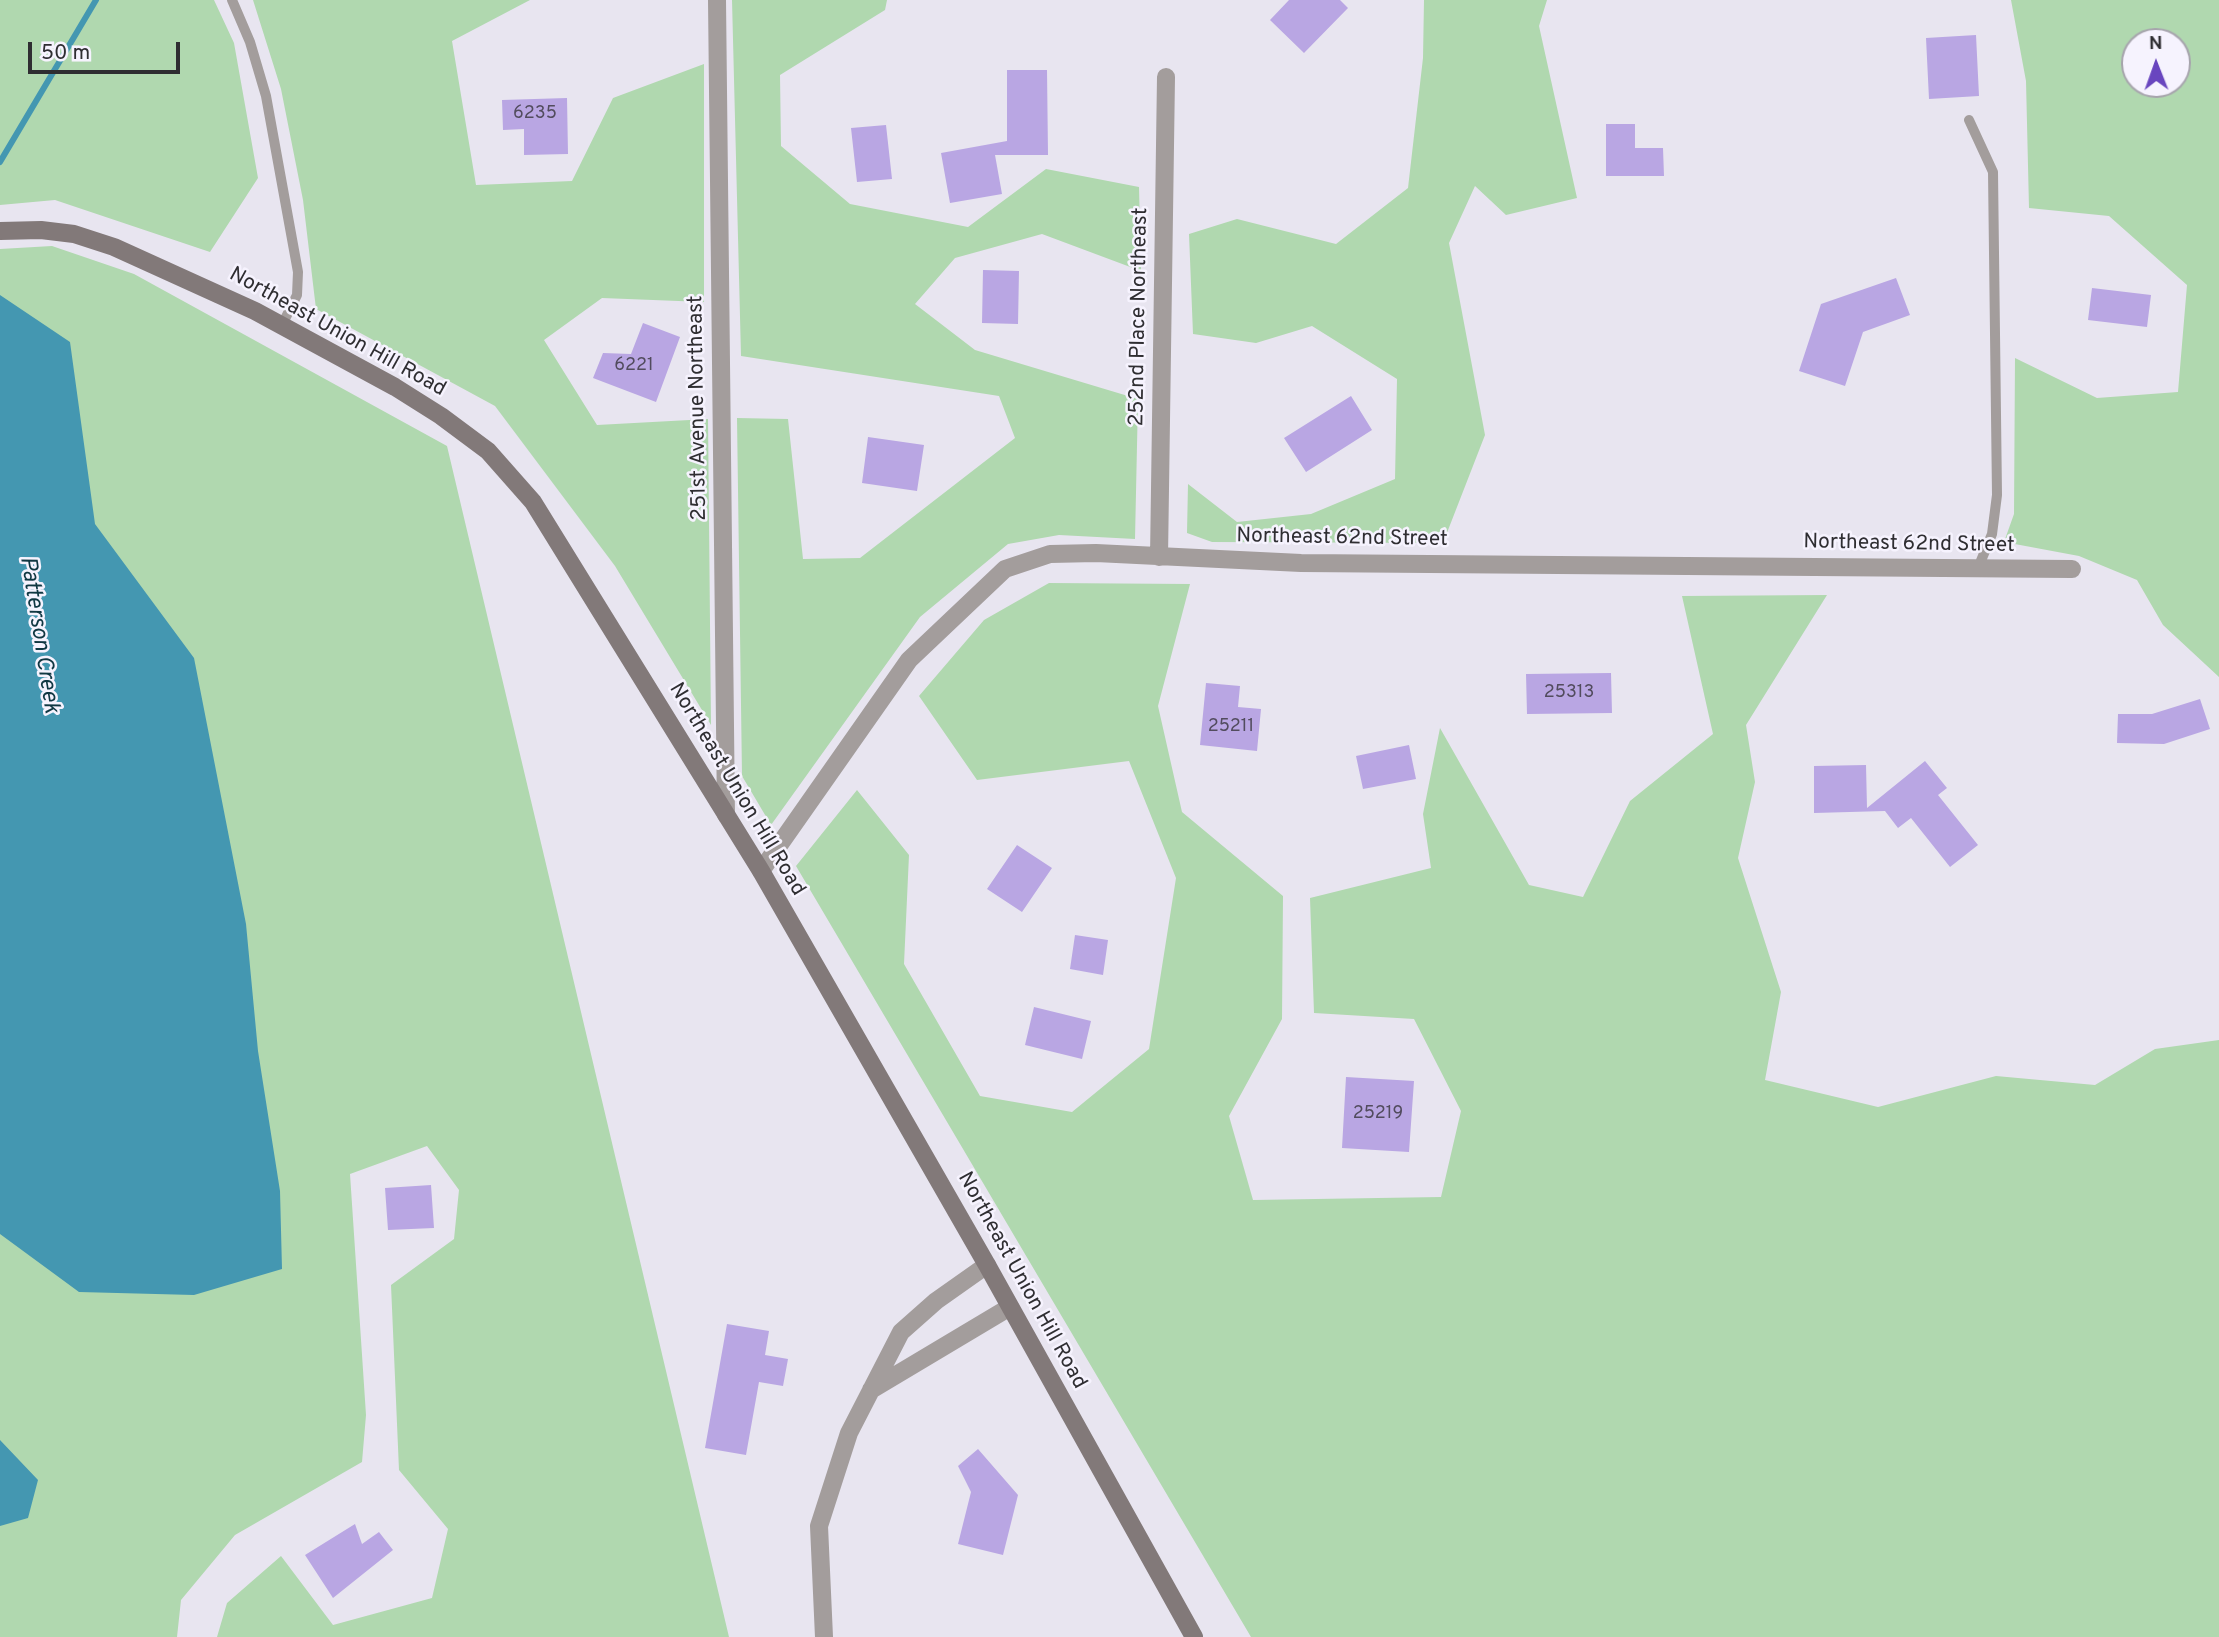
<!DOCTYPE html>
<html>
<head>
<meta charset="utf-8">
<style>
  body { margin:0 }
  #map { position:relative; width:2219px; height:1637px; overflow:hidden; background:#e8e5f0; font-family:Overpass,sans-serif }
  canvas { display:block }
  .north { position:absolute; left:2121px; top:28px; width:70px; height:70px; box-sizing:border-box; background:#f6f3fe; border:2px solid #a6a4ac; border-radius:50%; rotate:359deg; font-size:19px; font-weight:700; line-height:28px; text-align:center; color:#2f2e32 }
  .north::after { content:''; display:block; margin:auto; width:24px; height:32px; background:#6946bf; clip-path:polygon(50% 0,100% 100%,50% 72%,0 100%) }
  .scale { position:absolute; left:28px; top:42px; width:152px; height:32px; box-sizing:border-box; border:4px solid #2f2e32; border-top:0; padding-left:9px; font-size:21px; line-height:24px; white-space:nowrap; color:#2f2e32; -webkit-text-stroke:5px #f6f3fe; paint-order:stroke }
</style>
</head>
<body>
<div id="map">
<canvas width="2219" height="1637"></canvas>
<div class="north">N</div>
<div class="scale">50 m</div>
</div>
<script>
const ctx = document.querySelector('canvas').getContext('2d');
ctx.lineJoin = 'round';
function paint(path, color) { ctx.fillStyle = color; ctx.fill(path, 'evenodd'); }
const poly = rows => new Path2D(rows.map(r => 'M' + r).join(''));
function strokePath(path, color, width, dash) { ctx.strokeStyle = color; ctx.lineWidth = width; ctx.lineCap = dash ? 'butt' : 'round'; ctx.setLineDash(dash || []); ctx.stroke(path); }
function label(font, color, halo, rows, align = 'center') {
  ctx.font = font + ' Overpass,sans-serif'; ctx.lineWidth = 5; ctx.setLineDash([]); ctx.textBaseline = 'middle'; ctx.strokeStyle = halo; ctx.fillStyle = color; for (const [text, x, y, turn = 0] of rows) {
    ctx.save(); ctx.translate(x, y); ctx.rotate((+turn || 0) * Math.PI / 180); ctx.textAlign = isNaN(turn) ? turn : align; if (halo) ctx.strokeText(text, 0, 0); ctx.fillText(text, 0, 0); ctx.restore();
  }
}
paint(poly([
  [0,0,214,0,234,43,258,178,210,252,55,200,0,205],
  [253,0,530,0,452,41,476,185,572,181,613,98,704,64,704,302,602,298,544,340,597,425,708,419,711,725,615,566,495,406,316,309,303,200,281,89],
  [732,0,887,0,885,10,780,75,781,146,850,204,968,227,1046,169,1139,187,1141,271,1042,234,955,258,915,304,975,350,1138,399,1135,539,1059,535,1008,544,920,617,771,825,742,776,737,418,788,419,803,559,860,558,1015,438,999,396,741,356],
  [1424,0,1547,0,1539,26,1577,198,1506,215,1475,186,1449,243,1485,435,1443,543,1212,542,1187,533,1188,484,1237,522,1311,514,1395,479,1397,379,1312,326,1256,343,1193,334,1189,234,1237,219,1336,244,1408,188,1423,58],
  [2011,0,2219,0,2219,677,2163,625,2137,580,2079,556,2004,542,2014,514,2015,358,2097,398,2178,392,2187,285,2109,216,2029,208,2026,81],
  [2135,42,2177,42,2177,84,2135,84],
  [52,246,134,274,447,446,729,1637,217,1637,227,1603,281,1556,333,1625,432,1598,448,1529,399,1470,391,1285,454,1239,459,1190,427,1146,350,1174,366,1415,362,1462,235,1535,181,1600,177,1637,0,1637,0,249],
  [1049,583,1190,584,1158,706,1182,812,1283,896,1282,1019,1229,1116,1253,1200,1441,1197,1461,1111,1414,1019,1314,1013,1310,898,1431,868,1423,814,1440,728,1529,885,1583,897,1630,801,1713,734,1682,596,1827,595,1746,725,1755,782,1738,858,1781,992,1765,1080,1878,1107,1996,1076,2095,1085,2155,1049,2219,1040,2219,1637,1251,1637,796,866,857,790,909,855,904,964,980,1096,1072,1112,1149,1049,1176,878,1129,761,977,780,919,696,984,620]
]), '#b0d8af');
paint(poly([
  [0,295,70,342,95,524,194,658,246,924,258,1051,280,1191,282,1269,194,1295,79,1292,0,1234],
  [0,1440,38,1480,28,1518,0,1526]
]), '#4497b1');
strokePath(poly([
  [0,162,96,0]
]), '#4497b1', 6);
paint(poly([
  [1289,0,1340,0,1348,8,1304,53,1270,20],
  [1976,35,1979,96,1929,99,1926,38],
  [1007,70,1047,70,1048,155,995,155,1002,194,950,203,941,153,1007,141],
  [567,98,568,154,524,155,524,129,503,130,502,100],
  [1606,124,1635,124,1635,148,1663,148,1664,176,1606,176],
  [886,125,892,179,857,182,851,128],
  [983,270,1019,271,1018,324,982,323],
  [1896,278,1910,315,1863,332,1845,386,1799,371,1821,304],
  [2092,288,2151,295,2147,327,2088,320],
  [643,323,680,337,656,402,593,378,603,353,631,354],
  [1351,396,1372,430,1306,472,1284,438],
  [868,437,924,445,917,491,862,483],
  [1611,673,1612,713,1527,714,1526,674],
  [1206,683,1240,686,1238,707,1261,709,1257,751,1200,745],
  [2200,699,2210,729,2164,744,2117,743,2118,714,2152,714],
  [1409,745,1416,779,1363,789,1356,756],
  [1925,761,1947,788,1938,795,1978,845,1950,867,1911,818,1898,828,1885,811,1814,813,1814,766,1866,765,1867,808],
  [1017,845,1052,868,1022,912,987,889],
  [1075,935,1108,940,1103,975,1070,969],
  [1034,1007,1091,1021,1082,1059,1025,1045],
  [1346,1077,1414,1081,1409,1152,1342,1148],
  [431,1185,434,1228,388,1230,385,1188],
  [727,1324,769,1331,765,1355,788,1359,783,1386,759,1382,746,1455,705,1448],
  [978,1449,1018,1495,1003,1555,958,1544,971,1492,958,1466],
  [355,1524,362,1544,379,1532,393,1550,333,1598,305,1555]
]), '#b9a6e3');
strokePath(poly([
  [232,0,250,42,266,96,298,272,297,295,282,325],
  [1969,120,1993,172,1997,495,1992,534,1978,568]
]), '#a39d9c', 10);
strokePath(poly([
  [717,0,726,815],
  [1159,557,1166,77],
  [761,871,909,660,1005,569,1050,554,1096,553,1301,563,2072,569],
  [871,1390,1010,1307],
  [824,1637,819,1526,849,1433,901,1332,936,1301,987,1265]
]), '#a39d9c', 18);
strokePath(poly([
  [0,231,41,230,74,234,114,247,255,311,395,387,441,416,488,451,533,502,761,871,987,1265,1194,1637]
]), '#827979', 18);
label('18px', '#524c5e', null, [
  ["6235",535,114],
  ["6221",634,366],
  ["25313",1569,693],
  ["25211",1231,727],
  ["25219",1378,1114]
]);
label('21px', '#2f2e32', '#f6f3fe', [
  ["252nd Place Northeast",1140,317,-89],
  ["Northeast Union Hill Road",337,333,29],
  ["251st Avenue Northeast",699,408,-91],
  ["Northeast 62nd Street",1342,539,1],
  ["Northeast 62nd Street",1909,545,1],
  ["Northeast Union Hill Road",736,790,59],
  ["Northeast Union Hill Road",1021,1281,61]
]);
label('italic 23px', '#103742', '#f6f3fe', [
  ["Patterson Creek",38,635,81]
]);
</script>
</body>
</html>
